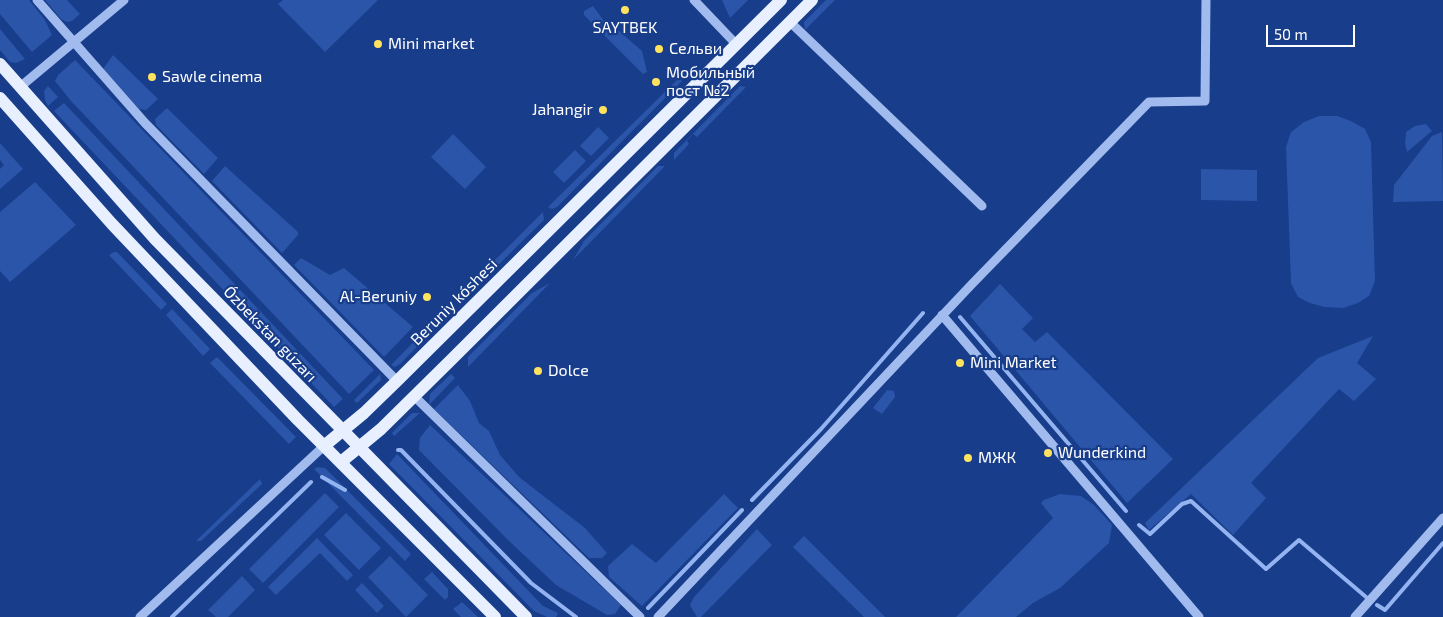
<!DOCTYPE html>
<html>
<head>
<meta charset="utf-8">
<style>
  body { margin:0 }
  #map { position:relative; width:1443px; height:617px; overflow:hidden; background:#183d8b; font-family:"Exo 2",sans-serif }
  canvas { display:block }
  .scale { position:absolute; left:1266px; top:25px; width:89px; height:22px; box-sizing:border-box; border:2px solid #fff; border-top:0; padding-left:6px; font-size:15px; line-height:18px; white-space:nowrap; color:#fff; -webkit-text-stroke:4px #183d8b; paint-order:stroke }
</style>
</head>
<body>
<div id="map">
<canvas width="1443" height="617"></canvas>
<div class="scale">50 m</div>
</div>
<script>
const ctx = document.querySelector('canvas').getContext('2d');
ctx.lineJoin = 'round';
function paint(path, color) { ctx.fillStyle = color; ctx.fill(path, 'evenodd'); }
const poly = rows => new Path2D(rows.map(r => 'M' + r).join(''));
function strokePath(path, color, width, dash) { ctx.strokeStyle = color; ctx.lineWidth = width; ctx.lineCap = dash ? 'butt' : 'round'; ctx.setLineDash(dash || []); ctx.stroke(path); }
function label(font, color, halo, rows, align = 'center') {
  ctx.font = font + ' "Exo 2",sans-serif'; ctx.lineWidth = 4.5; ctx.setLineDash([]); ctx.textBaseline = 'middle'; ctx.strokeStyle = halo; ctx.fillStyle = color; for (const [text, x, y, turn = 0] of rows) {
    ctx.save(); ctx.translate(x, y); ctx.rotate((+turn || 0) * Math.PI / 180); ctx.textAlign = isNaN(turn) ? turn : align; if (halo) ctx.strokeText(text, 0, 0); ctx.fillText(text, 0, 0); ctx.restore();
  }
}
paint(poly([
  [0,0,29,0,45,20,52,35,32,52,0,14],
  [45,0,67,0,80,14,72,21,67,22,61,19],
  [283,0,378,0,325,52,278,4],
  [722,0,748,0,730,18],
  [826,0,835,0,805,30,804,22],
  [593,6,607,25,618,30,642,51,647,72,643,74,584,15,584,11],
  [0,29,25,59,16,63,10,62,0,50],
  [113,55,158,99,146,110,139,109,103,69],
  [75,60,374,370,349,394,71,101,55,81,58,75],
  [679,78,682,81,557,207,552,209,548,207],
  [48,86,58,97,48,106,45,100,44,91],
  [740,86,746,87,697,137,693,134,687,141,689,144,674,160,674,153],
  [64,103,343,399,334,407,54,111],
  [167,108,218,158,204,174,156,125,155,119],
  [1319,116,1337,116,1351,121,1365,129,1371,142,1375,281,1369,296,1358,303,1343,308,1324,307,1310,303,1298,297,1291,283,1286,147,1291,132,1304,122],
  [1426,124,1432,131,1407,152,1405,143,1406,132,1415,126],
  [598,127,609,138,591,156,580,146],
  [1442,132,1443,201,1393,202,1394,185,1432,136],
  [453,134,486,167,465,189,431,157],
  [0,143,23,169,0,189,0,169,4,165,0,160],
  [575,150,586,161,564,183,553,172],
  [225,166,298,232,298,235,282,253,212,181],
  [658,166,665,166,573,260,584,241],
  [1201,169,1257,170,1257,201,1201,200],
  [35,182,76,225,10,282,0,271,0,212],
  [543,212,544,220,490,273,470,285],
  [114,252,117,252,167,304,161,310,109,255],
  [301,258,330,275,344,268,413,327,384,357,294,265],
  [550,283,468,367,468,357,532,293],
  [1000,284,1033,318,1022,329,1035,342,1047,332,1173,459,1127,503,970,316],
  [447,308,437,326,400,364,395,367,391,365],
  [172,309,210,349,203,356,166,315],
  [1373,336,1357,363,1376,379,1354,401,1339,389,1251,483,1266,498,1233,535,1191,494,1149,530,1145,523,1318,358],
  [217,357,296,437,289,444,210,363],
  [380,374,381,380,357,403,354,400],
  [451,374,455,378,429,405,430,394],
  [458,385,470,401,479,423,489,431,500,455,519,477,585,528,607,553,602,558,589,558,434,409],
  [887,390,894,391,895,397,882,414,873,408],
  [412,413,420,413,394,436,392,433],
  [430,425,621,605,615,614,607,615,556,585,509,541,419,450,420,438],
  [397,454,543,606,558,613,556,617,547,617,534,611,389,464],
  [318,467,325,468,411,554,405,561,314,469],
  [260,479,262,484,201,541,196,541],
  [325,493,339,507,263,583,249,569],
  [724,494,738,508,642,606,609,577,608,566,632,544,656,563],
  [1060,494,1081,496,1094,505,1112,525,1109,543,1060,588,1033,603,1016,617,956,617,1053,518,1041,503,1044,500],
  [346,513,381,548,359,570,324,535],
  [757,529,772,545,701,617,697,617,690,605,694,597],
  [804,536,885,617,864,617,793,547],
  [317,538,353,575,347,581,320,553,276,595,268,587],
  [390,556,428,595,406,617,368,577],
  [432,572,448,589,448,597,445,600,424,579],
  [242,576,255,590,228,617,216,617,208,610],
  [362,583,384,606,377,613,355,590],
  [462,602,478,617,461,617,453,609]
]), '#2a55a9');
strokePath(poly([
  [960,317,1126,511],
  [398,450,401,450,531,583,576,617],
  [322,477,345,490],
  [752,500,821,429,923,313],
  [1139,525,1150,534,1182,504,1191,501,1266,569,1299,540,1366,597],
  [1377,605,1385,610,1443,543],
  [648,608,742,510],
  [172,617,311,482]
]), '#94b4f1', 4);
strokePath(poly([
  [37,0,145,123,397,381],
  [694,0,736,44],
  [790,22,982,206],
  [20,87,124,0],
  [942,315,1199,617],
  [414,396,640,617],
  [140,617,324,446],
  [658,617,972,284,1149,102,1205,101,1206,0],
  [1355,617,1443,518]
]), '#a1bbee', 9);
strokePath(poly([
  [0,64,155,239,526,617],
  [0,98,112,224,298,420,495,617],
  [324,446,364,413,397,381,781,0],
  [341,462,381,429,452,359,812,0]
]), '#e8efff', 12);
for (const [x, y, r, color] of [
  [625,10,5,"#ffe35e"],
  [378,44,5,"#ffe35e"],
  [659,49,5,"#ffe35e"],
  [152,77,5,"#ffe35e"],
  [656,82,5,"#ffe35e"],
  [603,110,5,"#ffe35e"],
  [427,297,5,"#ffe35e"],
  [960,363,5,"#ffe35e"],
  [538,371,5,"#ffe35e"],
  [1048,453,5,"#ffe35e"],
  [968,458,5,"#ffe35e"]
]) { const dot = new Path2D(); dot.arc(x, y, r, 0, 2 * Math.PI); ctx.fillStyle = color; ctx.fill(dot); strokePath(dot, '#183d8b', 2); }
label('16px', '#fff', '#183d8b', [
  ["SAYTBEK",625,28,"center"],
  ["Mini market",388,44],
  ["Сельви",669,49],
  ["Мобильный",666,73],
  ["пост №2",666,91],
  ["Sawle cinema",162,77],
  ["Jahangir",593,110,"right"],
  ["Al-Beruniy",417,297,"right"],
  ["Mini Market",970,363],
  ["Dolce",548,371],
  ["Wunderkind",1058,453],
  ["МЖК",978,458]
], 'left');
label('16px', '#fff', '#183d8b', [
  ["Beruniy kóshesi",454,302,-45],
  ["Ózbekstan gúzarı",270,334,46]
]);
</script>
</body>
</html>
